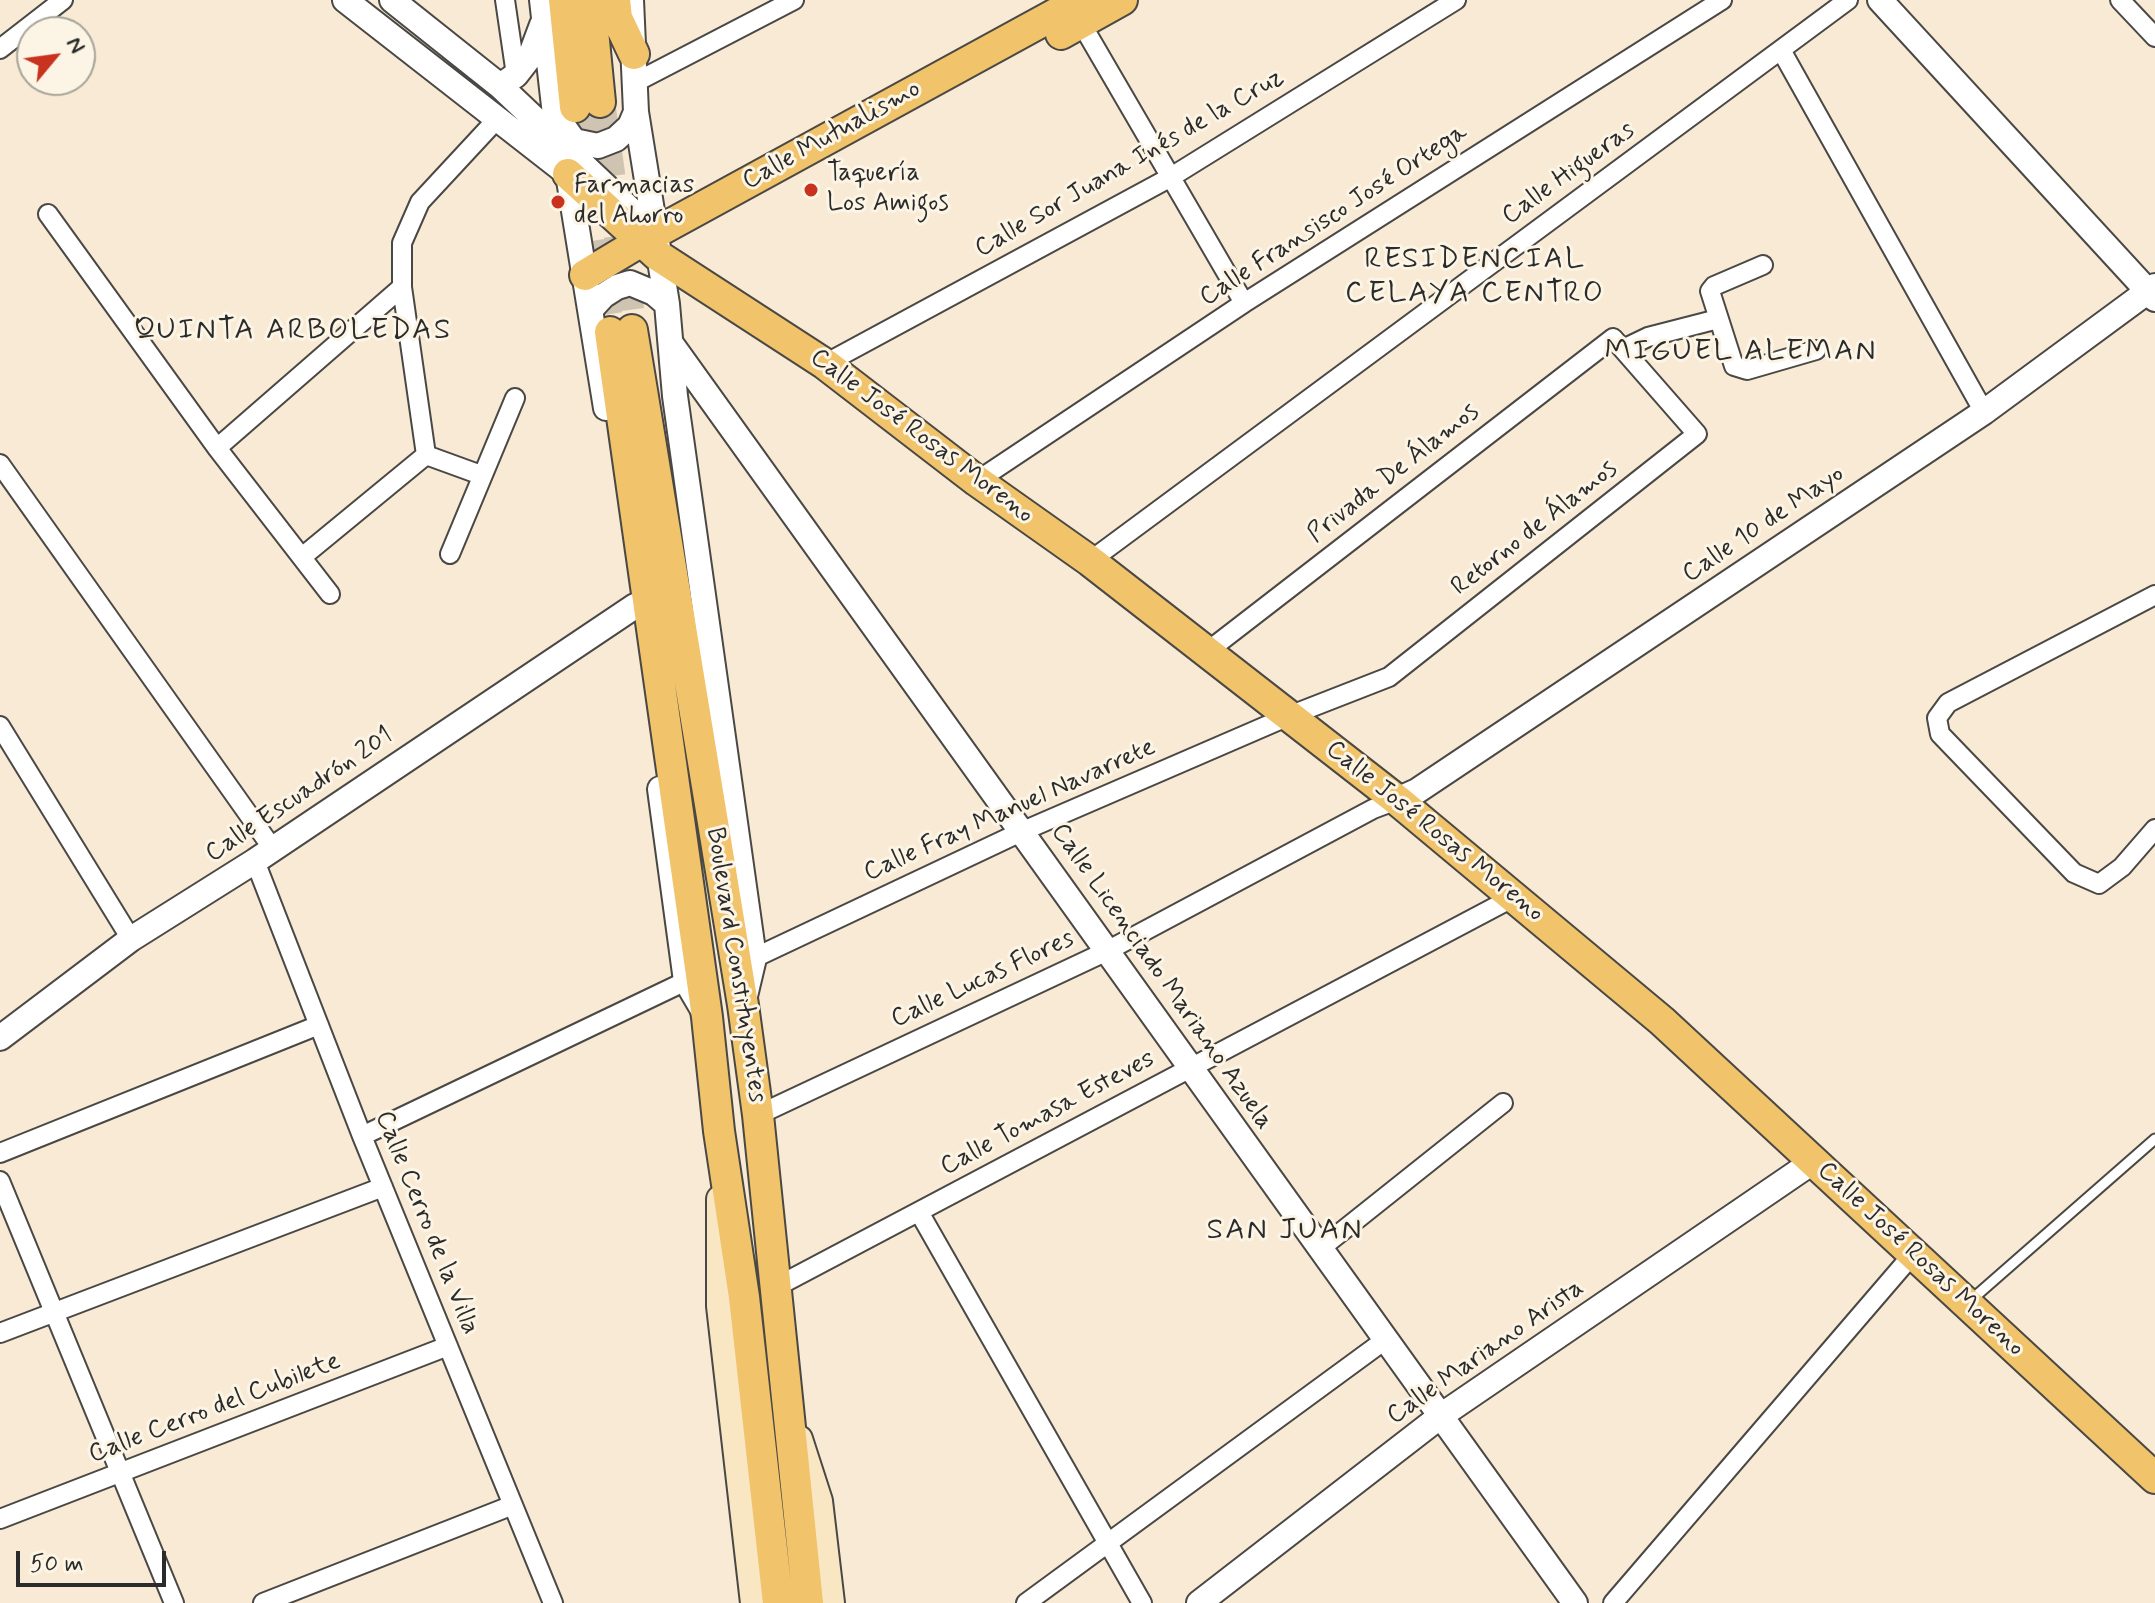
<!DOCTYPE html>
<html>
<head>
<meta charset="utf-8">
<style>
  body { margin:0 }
  #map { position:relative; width:2155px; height:1603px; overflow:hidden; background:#f8ead4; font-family:Mynerve,sans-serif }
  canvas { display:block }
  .north { position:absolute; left:16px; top:16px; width:80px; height:80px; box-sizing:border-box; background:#fcf5e5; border:2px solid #a8a49b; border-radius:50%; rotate:61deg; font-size:22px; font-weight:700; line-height:32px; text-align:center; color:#2b2b2b }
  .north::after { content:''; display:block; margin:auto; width:28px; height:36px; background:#c8321e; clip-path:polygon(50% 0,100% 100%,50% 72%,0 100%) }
  .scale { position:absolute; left:16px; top:1551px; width:150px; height:36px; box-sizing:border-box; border:4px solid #2b2b2b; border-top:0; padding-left:10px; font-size:24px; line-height:28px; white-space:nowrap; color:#2b2b2b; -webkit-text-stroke:6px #fcf5e5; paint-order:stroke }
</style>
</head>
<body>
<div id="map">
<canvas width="2155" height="1603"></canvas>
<div class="north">N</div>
<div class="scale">50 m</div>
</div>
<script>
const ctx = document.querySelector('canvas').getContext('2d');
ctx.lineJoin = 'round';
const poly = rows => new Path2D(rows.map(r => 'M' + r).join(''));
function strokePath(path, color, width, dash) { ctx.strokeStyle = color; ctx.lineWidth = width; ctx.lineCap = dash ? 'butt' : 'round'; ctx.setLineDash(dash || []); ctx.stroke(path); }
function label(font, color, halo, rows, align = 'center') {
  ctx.font = font + ' Mynerve,sans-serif'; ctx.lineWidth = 6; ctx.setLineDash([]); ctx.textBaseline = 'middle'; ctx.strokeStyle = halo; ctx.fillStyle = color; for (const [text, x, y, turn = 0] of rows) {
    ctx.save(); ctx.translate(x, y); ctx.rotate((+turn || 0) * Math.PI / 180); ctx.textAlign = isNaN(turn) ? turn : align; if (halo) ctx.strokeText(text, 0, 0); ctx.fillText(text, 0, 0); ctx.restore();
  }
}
strokePath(poly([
  [600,102,632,330],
  [575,107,610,332]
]), '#cfc4b2', 30, [30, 15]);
const service = poly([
  [1970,1301,2155,1139]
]);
const minor = poly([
  [505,0,516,75],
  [2120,0,2155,37],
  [1081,23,1244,303],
  [0,49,63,0],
  [1781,50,1984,412],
  [634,83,794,0],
  [48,214,217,448,330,594],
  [1763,265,1714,286,1710,291,1734,366,1747,370,1816,350],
  [1623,349,1648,337,1718,319],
  [825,364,1171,177,1456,0],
  [217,448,402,287],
  [426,455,402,287,402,243,420,202,498,118],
  [426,455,481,475],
  [0,464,273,849],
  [977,481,1244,303,1722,0],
  [450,554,515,398],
  [302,557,426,455],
  [1090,561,1848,0],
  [2155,595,1948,703,1937,718,1940,734,2074,873,2099,884,2122,867,2155,829],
  [0,726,131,939],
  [255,861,362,1136,553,1603],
  [754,958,1023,831,1289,716,1389,677,1697,434,1613,338,1208,651],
  [758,1115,1105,952,1373,809,1397,800],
  [362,1136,686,981],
  [0,1153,319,1025],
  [0,1181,174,1603],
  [919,1212,1142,1603],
  [1321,1248,1503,1103],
  [776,1287,1514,897],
  [0,1333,383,1187],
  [0,1519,448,1346],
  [263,1603,513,1505],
  [1026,1603,1385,1340],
  [1613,1603,1913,1254]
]);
const tertiary = poly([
  [345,0,568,174],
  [392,0,500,86,655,233],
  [542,0,555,115,568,174,606,408],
  [631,0,636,112,667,304,675,396,754,958,745,996],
  [1880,0,2155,299],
  [500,86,516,75,530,57,542,25],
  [561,123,574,141,598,146,616,139,630,126,636,112],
  [591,309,603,296,617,287,630,283,654,293,667,304],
  [672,345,1575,1603],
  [660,789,686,981,703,1010],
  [1397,800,1417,791,1984,412,2155,286],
  [0,1038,131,939,255,861,635,606],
  [1199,1603,1442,1415,1814,1161]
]);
const secondary = poly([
  [720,1199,720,1306,754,1603],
  [799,1439,819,1501,831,1603]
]);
const primary = poly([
  [1061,34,1122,0],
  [568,174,657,255,825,364,977,481,1090,561,1397,800,1662,1021,2155,1478],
  [585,275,655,233,1081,0]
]);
const trunk = poly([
  [564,0,575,107],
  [590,0,600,102],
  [615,0,617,18,634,54],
  [632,330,743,1005,758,1115,808,1603],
  [610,332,707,1017,719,1131,744,1297,778,1603]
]);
strokePath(service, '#4a4844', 13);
strokePath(minor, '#4a4844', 22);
strokePath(tertiary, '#4a4844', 28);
strokePath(secondary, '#4a4844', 30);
strokePath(primary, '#4a4844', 34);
strokePath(trunk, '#4a4844', 34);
strokePath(service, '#fff', 9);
strokePath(minor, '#fff', 18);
strokePath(tertiary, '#fff', 24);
strokePath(secondary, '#f9e7c3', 26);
strokePath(primary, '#f1c36a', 30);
strokePath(trunk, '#f1c36a', 30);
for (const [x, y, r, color] of [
  [811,190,8,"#c8321e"],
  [558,202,8,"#c8321e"]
]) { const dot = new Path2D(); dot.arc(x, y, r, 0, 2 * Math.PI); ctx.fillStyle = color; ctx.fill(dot); strokePath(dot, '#fcf5e5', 3); }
label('26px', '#2b2b2b', '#fcf5e5', [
  ["Calle Mutualismo",832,136,-29],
  ["Calle Sor Juana Inés de la Cruz",1130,164,-30],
  ["Calle Higueras",1569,174,-36],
  ["Calle Fransisco José Ortega",1334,216,-33],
  ["Calle José Rosas Moreno",921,437,37],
  ["Privada De Álamos",1394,474,-38],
  ["Calle 10 de Mayo",1764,525,-34],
  ["Retorno de Álamos",1535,529,-38],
  ["Calle Escuadrón 201",300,796,-34],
  ["Calle Fray Manuel Navarrete",1010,811,-24],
  ["Calle José Rosas Moreno",1434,832,39],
  ["Boulevard Constituyentes",735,965,81],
  ["Calle Licenciado Mariano Azuela",1161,977,55],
  ["Calle Lucas Flores",983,980,-25],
  ["Calle Tomasa Esteves",1048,1114,-28],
  ["Calle Cerro de la Villa",426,1223,68],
  ["Calle José Rosas Moreno",1920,1260,43],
  ["Calle Mariano Arista",1486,1353,-35],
  ["Calle Cerro del Cubilete",215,1409,-21]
]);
label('26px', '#2b2b2b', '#fcf5e5', [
  ["Taquería",827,175],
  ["Los Amigos",827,205],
  ["Farmacias",574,187],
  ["del Ahorro",574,217]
], 'left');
ctx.letterSpacing = '2px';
label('30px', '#2b2b2b', '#fcf5e5', [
  ["RESIDENCIAL",1475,261],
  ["CELAYA CENTRO",1475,295],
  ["QUINTA ARBOLEDAS",293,332],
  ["MIGUEL ALEMAN",1741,353],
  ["SAN JUAN",1285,1232]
]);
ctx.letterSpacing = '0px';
</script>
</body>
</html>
